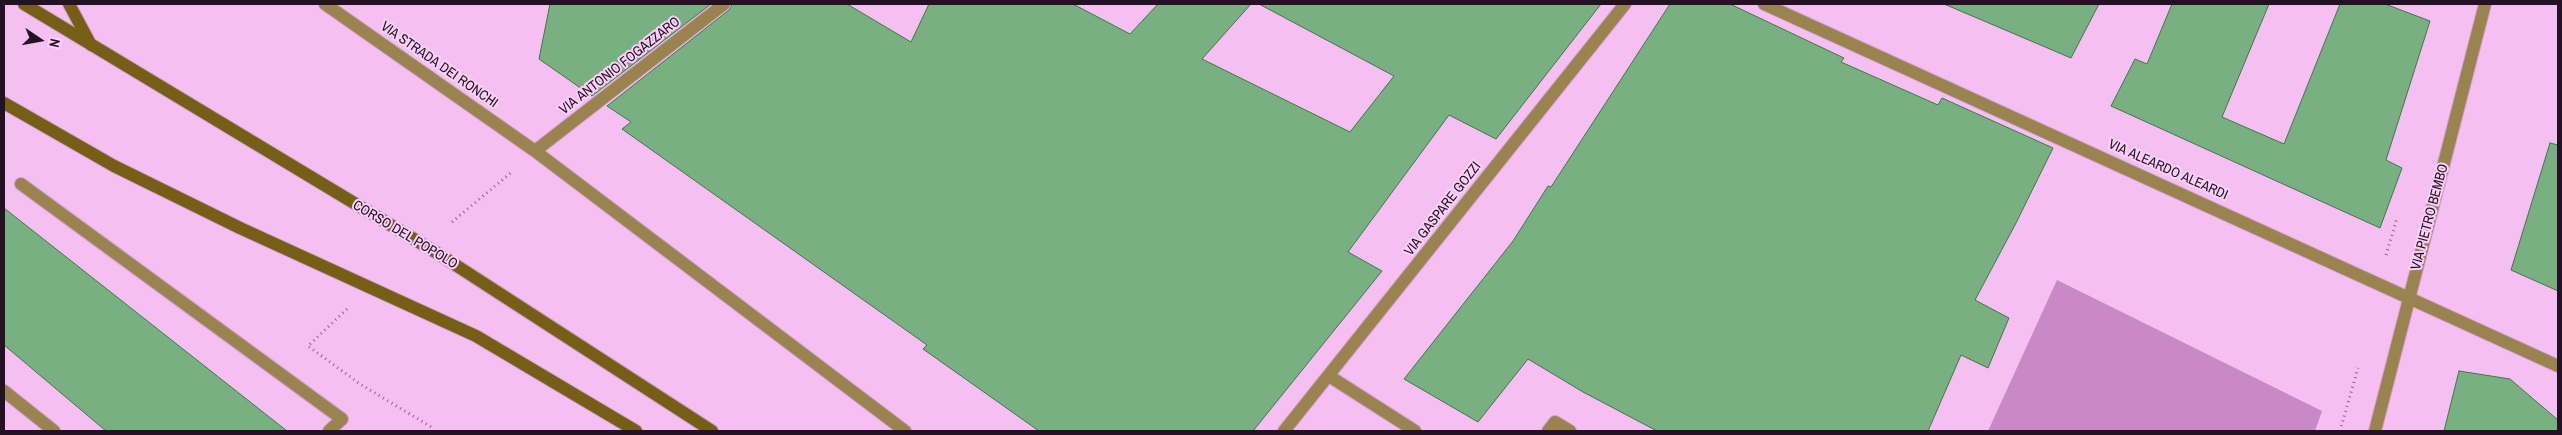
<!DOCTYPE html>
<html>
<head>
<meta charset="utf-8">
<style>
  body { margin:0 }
  #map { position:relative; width:2562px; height:435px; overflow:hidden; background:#f5c0f1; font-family:"Archivo Narrow",sans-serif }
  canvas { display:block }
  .frame { position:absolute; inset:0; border:5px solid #241123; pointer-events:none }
  .north { position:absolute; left:15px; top:15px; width:50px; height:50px; -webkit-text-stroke:4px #fcd1f9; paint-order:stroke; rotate:102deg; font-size:14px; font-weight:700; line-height:20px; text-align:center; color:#241123 }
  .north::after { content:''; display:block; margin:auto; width:18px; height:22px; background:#241123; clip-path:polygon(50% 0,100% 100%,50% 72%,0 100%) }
</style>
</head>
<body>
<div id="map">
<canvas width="2562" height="435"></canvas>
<div class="frame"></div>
<div class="north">N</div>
</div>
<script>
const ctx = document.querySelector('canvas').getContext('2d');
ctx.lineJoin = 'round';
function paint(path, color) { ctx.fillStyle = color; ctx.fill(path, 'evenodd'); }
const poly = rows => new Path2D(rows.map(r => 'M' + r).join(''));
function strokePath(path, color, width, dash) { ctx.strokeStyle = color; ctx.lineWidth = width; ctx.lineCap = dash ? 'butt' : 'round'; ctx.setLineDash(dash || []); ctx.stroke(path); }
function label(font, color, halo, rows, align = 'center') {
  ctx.font = font + ' "Archivo Narrow",sans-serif'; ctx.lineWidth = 4; ctx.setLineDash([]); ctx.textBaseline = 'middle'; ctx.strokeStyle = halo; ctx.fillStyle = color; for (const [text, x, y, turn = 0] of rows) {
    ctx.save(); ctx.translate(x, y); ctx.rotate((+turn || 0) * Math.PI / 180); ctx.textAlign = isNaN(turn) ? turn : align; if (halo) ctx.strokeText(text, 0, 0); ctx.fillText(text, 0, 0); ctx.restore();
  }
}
paint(poly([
  [2057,280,2322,411,2315,431,1988,431]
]), '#c989c6');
const building = poly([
  [550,4,711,4,592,96,539,59,550,4],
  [732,4,847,4,911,42,929,4,1073,4,1130,34,1158,4,1251,4,1202,59,1350,132,1394,76,1259,4,1601,4,1496,139,1449,115,1348,252,1382,271,1253,431,1039,431,923,349,927,345,622,129,631,122,607,106,729,10,732,4],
  [1670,4,1730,4,1844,58,1841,62,1938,105,1942,98,2053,148,2016,223,1975,300,2009,318,1988,368,1961,355,1928,431,1657,431,1583,392,1528,359,1478,422,1404,379,1513,241,1548,186,1551,187,1670,4],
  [1944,4,2099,4,2071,58,1944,4],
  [2172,4,2269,4,2222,117,2284,144,2340,4,2385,4,2430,21,2386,160,2402,168,2380,228,2111,106,2135,59,2147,64,2172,4],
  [2550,143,2558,145,2558,291,2511,270,2550,143],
  [4,208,287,431,106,431,4,345,4,208],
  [2459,371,2510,379,2558,420,2558,431,2444,431,2459,371]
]);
paint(building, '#79b081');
strokePath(building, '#41754a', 1);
const lane = poly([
  [4,391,54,431]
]);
const street = poly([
  [325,4,535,151,905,431],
  [1764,4,2558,366],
  [535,151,724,4],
  [21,184,342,419,329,431],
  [1329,376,1415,431],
  [1284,431,1625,4],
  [1548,431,1555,422,1570,431],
  [2375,431,2485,4]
]);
const secondary = poly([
  [24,4,437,253,712,431],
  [69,4,91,45],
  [4,103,114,166,240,228,476,336,636,431]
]);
strokePath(lane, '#cfa0cc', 14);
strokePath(street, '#cfa0cc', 14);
strokePath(secondary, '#cfa0cc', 14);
strokePath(poly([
  [452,222,513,171],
  [2386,255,2397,218],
  [347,309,308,346,360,384,433,428],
  [2340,431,2358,368]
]), '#8b6789', 3, [1, 4]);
strokePath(lane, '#998450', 12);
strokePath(street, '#998450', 12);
strokePath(secondary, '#775e17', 12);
label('14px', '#241123', '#fcd1f9', [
  ["VIA STRADA DEI RONCHI",439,65,35],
  ["VIA ANTONIO FOGAZZARO",620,66,-38],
  ["VIA ALEARDO ALEARDI",2168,170,24],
  ["VIA GASPARE GOZZI",1443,209,-52],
  ["VIA PIETRO BEMBO",2430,217,-75],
  ["CORSO DEL POPOLO",405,235,31]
]);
</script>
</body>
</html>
